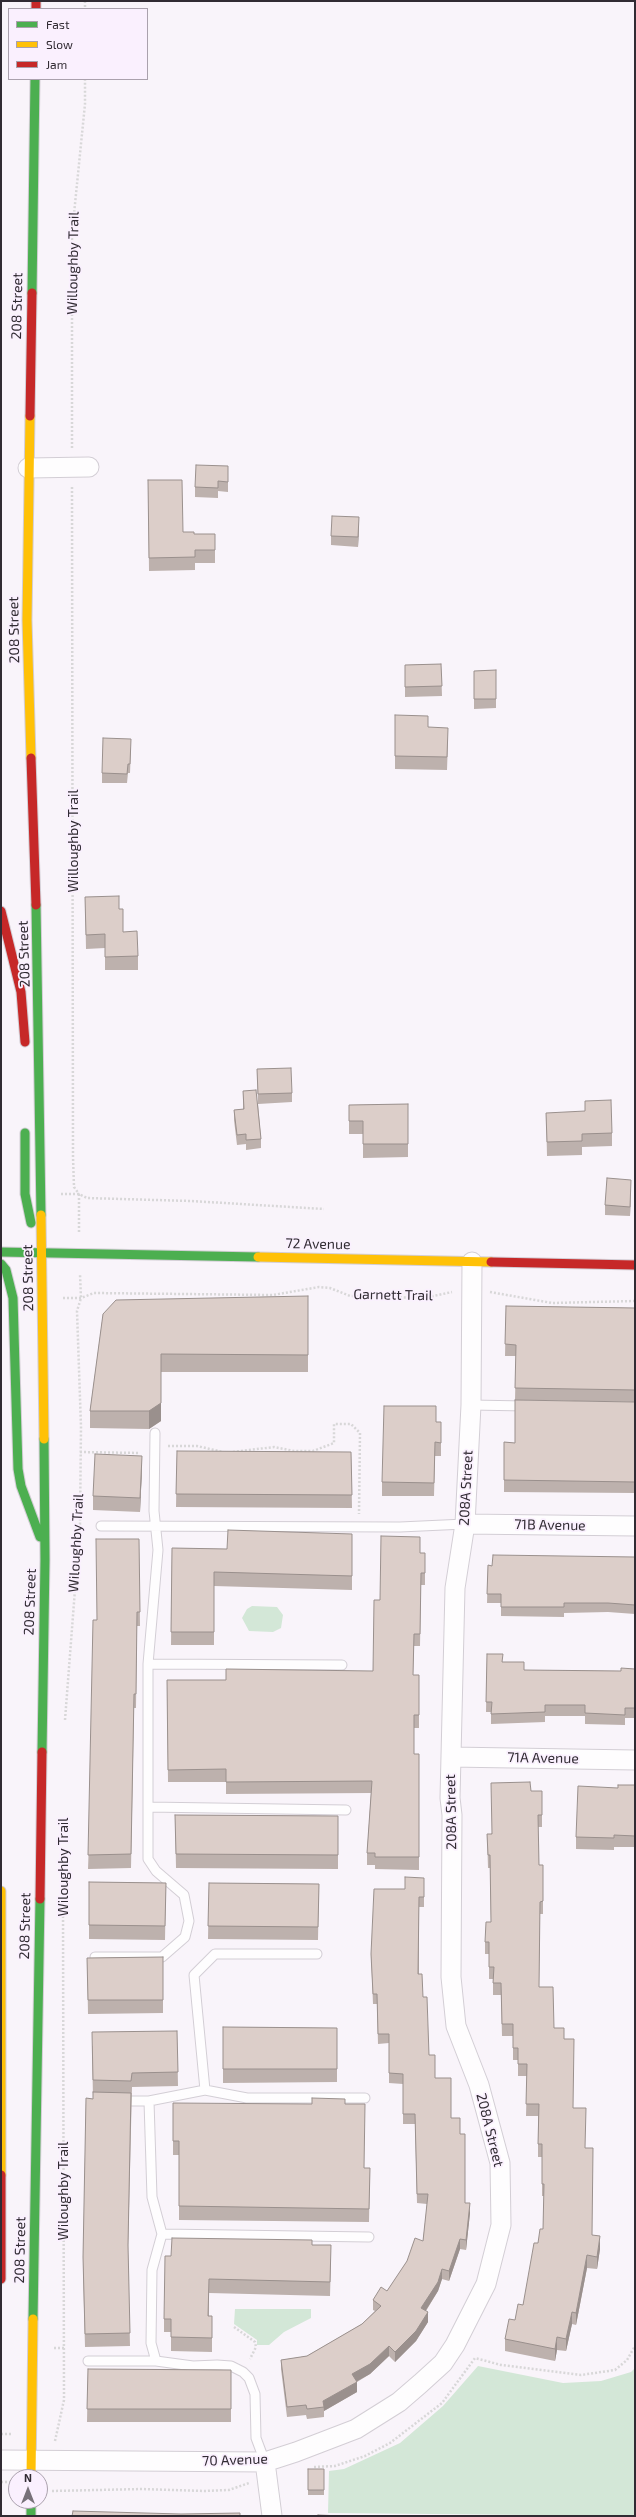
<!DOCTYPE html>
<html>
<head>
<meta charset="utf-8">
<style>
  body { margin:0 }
  #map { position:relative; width:636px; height:2517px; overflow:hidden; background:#f9f4fa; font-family:"Exo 2",sans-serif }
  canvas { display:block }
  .frame { position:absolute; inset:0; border:2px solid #312b33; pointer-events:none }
  .legend { position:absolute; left:8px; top:8px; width:140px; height:72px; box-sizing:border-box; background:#faf0fe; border:1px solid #aaa1ad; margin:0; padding:5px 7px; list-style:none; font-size:12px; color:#312b33 }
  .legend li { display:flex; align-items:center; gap:8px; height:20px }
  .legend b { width:20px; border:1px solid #aaa1ad }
  .north { position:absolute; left:8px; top:2469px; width:40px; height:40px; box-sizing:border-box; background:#faf0fe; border:1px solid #aaa1ad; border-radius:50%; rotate:0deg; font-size:11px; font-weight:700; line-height:16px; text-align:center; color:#312b33 }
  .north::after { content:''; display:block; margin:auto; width:14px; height:18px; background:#777179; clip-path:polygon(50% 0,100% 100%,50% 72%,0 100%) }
</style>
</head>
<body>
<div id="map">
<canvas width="636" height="2517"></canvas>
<div class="frame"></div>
<ul class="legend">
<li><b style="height:5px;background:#4caf50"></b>Fast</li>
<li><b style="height:5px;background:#ffc107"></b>Slow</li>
<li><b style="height:5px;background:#c62828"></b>Jam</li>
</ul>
<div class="north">N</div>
</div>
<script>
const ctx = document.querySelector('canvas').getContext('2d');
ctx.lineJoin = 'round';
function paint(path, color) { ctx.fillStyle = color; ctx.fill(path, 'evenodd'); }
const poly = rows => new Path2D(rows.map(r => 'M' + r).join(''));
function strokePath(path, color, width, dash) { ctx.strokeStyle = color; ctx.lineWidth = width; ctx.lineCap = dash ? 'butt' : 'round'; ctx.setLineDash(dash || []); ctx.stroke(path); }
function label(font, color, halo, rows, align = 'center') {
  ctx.font = font + ' "Exo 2",sans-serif'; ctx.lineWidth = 3.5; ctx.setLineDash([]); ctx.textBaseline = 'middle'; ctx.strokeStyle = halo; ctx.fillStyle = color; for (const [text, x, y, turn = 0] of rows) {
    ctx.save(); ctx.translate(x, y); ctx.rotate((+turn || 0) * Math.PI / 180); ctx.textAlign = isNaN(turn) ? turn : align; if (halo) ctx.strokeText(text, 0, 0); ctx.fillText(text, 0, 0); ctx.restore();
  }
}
paint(poly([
  [252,1606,277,1607,283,1615,281,1628,273,1632,249,1631,242,1618,247,1609],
  [235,2309,311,2309,311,2318,284,2332,269,2345,257,2345,257,2340,234,2324],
  [478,2366,563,2383,601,2381,631,2372,635,2368,635,2516,328,2513,329,2471,344,2469,400,2443,443,2406]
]), '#d3e7d7');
const lane = poly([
  [471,1405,526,1406],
  [101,1526,400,1527,465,1524],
  [148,1664,342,1665],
  [148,1807,346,1810],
  [95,1957,162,1957,185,1937,189,1921,184,1895,156,1871,148,1859,148,1664,158,1550,154,1511,155,1433],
  [205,2090,194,1975,215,1954,317,1954],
  [119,2101,149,2101,205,2090,247,2098,365,2098],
  [149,2101,152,2197,162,2234,152,2270,151,2343,156,2361],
  [162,2234,369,2237],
  [88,2361,156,2361,193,2366,217,2365,231,2366,243,2372,249,2378,255,2394,256,2438,265,2462]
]);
const street = poly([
  [28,468,89,467],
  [465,1524,635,1526],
  [451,1757,635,1760],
  [1,2460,265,2462,296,2452,356,2429,399,2402,421,2383,443,2363,455,2345,486,2284,501,2225,500,2163,479,2085,456,2026,451,1977,452,1815,450,1798,455,1588,465,1524,471,1405,472,1262],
  [265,2462,272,2516]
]);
const fast = poly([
  [32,293,35,79],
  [36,905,41,1215],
  [25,1133,25,1194,31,1223],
  [1,1252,258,1257],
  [1,1264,6,1270,13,1298,18,1469,21,1486,40,1537],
  [42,1752,45,1560,44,1439],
  [33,2319,40,1899],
  [31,2501,31,2516]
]);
const slow = poly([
  [30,416,27,620,31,758],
  [41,1215,44,1439],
  [258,1257,491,1262],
  [1,1891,1,2175],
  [31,2477,33,2319]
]);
const jam = poly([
  [36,1,36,9],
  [30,416,32,293],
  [31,758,36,905],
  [1,911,21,992,25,1042],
  [491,1262,635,1265],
  [40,1899,42,1752],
  [1,2175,1,2279]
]);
strokePath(lane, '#d3ced5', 11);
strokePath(street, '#d3ced5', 21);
strokePath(fast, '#d3ced5', 11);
strokePath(slow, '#d3ced5', 11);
strokePath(jam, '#d3ced5', 11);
strokePath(poly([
  [85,1,85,9],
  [72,448,72,234,85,104,85,79],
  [72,487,73,1157,74,1187,79,1194],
  [61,1194,79,1194,87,1198,191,1201,324,1209],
  [79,1194,79,1233],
  [490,1292,552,1303,635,1301],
  [63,1298,81,1298,94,1293,273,1295,319,1287,330,1288,350,1296,424,1298,452,1292],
  [168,1446,197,1446,223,1452],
  [80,1452,140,1453],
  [233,1452,274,1447,294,1451,313,1451,334,1443,334,1424,351,1424,360,1433,359,1514],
  [65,1720,80,1524,81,1427,77,1311,81,1298,80,1274],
  [234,2327,255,2342,256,2347,250,2359],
  [54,2348,64,2348],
  [1,2434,11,2434],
  [55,2441,64,2400,63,1905],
  [314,2467,335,2466,365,2456,390,2443,442,2403,475,2358,501,2365,581,2375,615,2370,627,2360,635,2346],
  [1,2482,12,2482],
  [52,2491,142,2489,204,2491,229,2490,249,2483]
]), '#d8d7d8', 2.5, [2, 2]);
strokePath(lane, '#fefdfe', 9);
strokePath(street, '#fefdfe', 19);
strokePath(fast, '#4caf50', 9);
strokePath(slow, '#ffc107', 9);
strokePath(jam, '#c62828', 9);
paint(poly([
  [228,476,228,492,218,491,218,498,195,497,195,487],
  [148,480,183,532,194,534,215,534,215,563,195,563,195,570,149,571],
  [359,527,358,547,331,545,331,536],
  [441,664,442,696,405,697,405,665],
  [496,670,496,708,474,709,474,671],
  [428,727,448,741,447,770,395,769,395,756],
  [131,748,130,773,128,773,127,783,102,783,102,773],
  [85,897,119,909,123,932,138,956,138,970,105,970,105,948,86,949],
  [257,1069,292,1093,292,1102,258,1104,261,1139,261,1148,246,1150,246,1144,237,1145,234,1120,234,1110,243,1109,243,1091,258,1104],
  [408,1104,408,1157,363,1158,363,1134,349,1134,349,1105],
  [546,1113,612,1133,612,1146,582,1147,582,1155,547,1156],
  [631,1189,630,1216,605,1215,605,1205],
  [308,1296,308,1372,161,1372,161,1421,149,1429,90,1428,90,1411,103,1314],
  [506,1306,635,1308,635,1402,515,1400,516,1356,505,1356],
  [635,1402,635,1493,504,1492,504,1442,515,1443],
  [436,1422,441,1422,441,1456,435,1456,434,1496,382,1496,382,1482],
  [177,1451,351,1452,352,1508,176,1507],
  [142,1469,140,1512,93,1510,93,1496],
  [352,1534,352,1590,214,1586,214,1645,171,1645,172,1548,227,1549],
  [139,1539,140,1626,137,1626,136,1708,134,1708,131,1868,88,1869,97,1620],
  [420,1553,425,1553,425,1585,421,1585,420,1646,414,1646,413,1675,419,1675,419,1728,414,1728,414,1754,419,1754,419,1870,375,1869,375,1865,367,1865,367,1853,371,1793,226,1794,226,1782,168,1782,167,1680,226,1680,373,1671,380,1600],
  [635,1557,635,1614,608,1612,564,1613,564,1617,501,1616,501,1603,487,1603,488,1565,492,1566],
  [487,1654,503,1662,524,1670,621,1671,635,1669,635,1718,625,1718,625,1725,585,1724,585,1716,545,1716,545,1722,491,1724,491,1712,486,1712],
  [635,1785,635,1847,614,1847,614,1850,576,1849,576,1837],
  [531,1791,542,1791,542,1827,538,1827,539,1865,543,1865,543,1914,540,1914,539,1987,554,2028,564,2039,573,2108,585,2148,592,2235,600,2249,597,2269,587,2268,576,2325,572,2324,566,2351,557,2350,555,2361,505,2351,505,2339,523,2305,538,2243,543,2229,544,2196,542,2196,542,2157,538,2157,538,2116,526,2116,527,2076,518,2076,518,2060,513,2060,513,2036,502,2036,501,1995,493,1995,493,1979,489,1979,489,1954,485,1954,485,1942,491,1922,490,1868,488,1868,487,1834,491,1834],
  [175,1815,338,1816,338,1869,176,1868],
  [424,1878,424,1907,419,1907,419,1974,423,1997,429,2055,435,2078,451,2118,460,2134,465,2203,470,2213,466,2250,460,2249,449,2281,442,2279,438,2291,426,2311,428,2322,416,2341,395,2362,389,2356,370,2374,357,2382,357,2392,324,2411,324,2417,307,2419,306,2415,287,2417,281,2369,281,2360,307,2356,362,2324,375,2311,373,2310,373,2300,387,2291,423,2241,427,2204,417,2203,415,2124,403,2124,403,2084,389,2083,389,2043,378,2044,377,2004,373,2004,371,1954,405,1889],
  [89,1882,166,1883,165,1940,89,1939],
  [209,1883,319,1884,318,1940,208,1939],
  [163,1957,163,2013,88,2014,87,1958],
  [223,2027,337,2028,337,2082,223,2083],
  [177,2031,178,2086,132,2087,128,2252,130,2346,85,2347,83,2270,86,2098,93,2099,92,2046],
  [173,2103,364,2168,370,2168,369,2222,179,2220,179,2155,173,2155],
  [312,2245,331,2259,330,2296,209,2293,209,2316,212,2316,212,2352,171,2351,171,2332,164,2332,164,2319,171,2256],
  [88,2369,231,2370,231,2422,87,2422],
  [308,2469,324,2469,324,2495,308,2495]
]), '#bdb1ad');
paint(poly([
  [359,517,359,527,358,547,358,537],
  [631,1180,631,1189,630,1216,630,1207],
  [161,1372,161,1421,149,1429,149,1411],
  [142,1456,142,1469,140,1512,140,1498],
  [470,2203,470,2213,466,2250,466,2240],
  [600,2236,600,2249,597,2269,597,2257],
  [460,2239,460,2249,449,2281,449,2271],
  [587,2255,587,2268,576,2325,576,2313],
  [442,2269,442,2279,438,2291,421,2318,421,2308],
  [428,2312,428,2322,416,2341,395,2362,395,2352],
  [572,2312,572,2324,566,2351,566,2339],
  [557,2337,557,2350,555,2361,555,2349],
  [389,2346,389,2356,370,2374,352,2384,352,2374],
  [357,2382,357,2392,324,2411,323,2401]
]), '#9a908d');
const building = poly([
  [196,465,228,466,228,482,218,481,218,488,195,487,196,465],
  [148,480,182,480,183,532,194,532,194,534,215,534,215,550,195,550,195,557,149,558,148,480],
  [332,516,359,517,358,537,331,536,332,516],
  [441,664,442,686,405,687,405,665,441,664],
  [496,670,496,699,474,699,474,671,496,670],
  [395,715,428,716,428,727,448,728,447,757,395,756,395,715],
  [103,738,131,739,130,764,128,764,127,774,102,773,103,738],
  [119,896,119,909,123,909,123,932,137,931,138,956,105,957,105,934,86,935,85,897,119,896],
  [291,1068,292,1093,258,1094,257,1069,291,1068],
  [256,1090,261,1139,246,1140,246,1134,237,1135,234,1110,244,1109,243,1091,256,1090],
  [611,1100,612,1133,582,1134,582,1141,547,1142,546,1113,585,1111,585,1101,611,1100],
  [408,1104,408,1144,363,1144,363,1121,349,1121,349,1105,408,1104],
  [607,1178,631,1180,630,1207,605,1205,607,1178],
  [308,1296,308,1355,161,1354,161,1403,149,1411,90,1411,103,1314,116,1300,308,1296],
  [506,1306,635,1308,635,1390,515,1388,516,1345,505,1344,506,1306],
  [515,1400,635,1402,635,1482,504,1480,504,1442,515,1443,515,1400],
  [384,1406,436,1406,436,1422,441,1422,441,1443,435,1442,434,1483,382,1482,384,1406],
  [177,1451,351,1452,352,1495,176,1494,177,1451],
  [95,1454,142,1456,140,1498,93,1496,95,1454],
  [228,1530,352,1534,352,1576,214,1572,214,1632,171,1632,172,1548,227,1549,228,1530],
  [381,1536,420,1537,420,1553,425,1553,425,1573,421,1573,420,1634,414,1634,413,1675,419,1675,419,1715,414,1715,414,1754,419,1754,419,1857,375,1857,375,1853,367,1853,372,1781,226,1782,226,1769,168,1770,167,1680,226,1680,226,1669,373,1671,374,1600,380,1600,381,1536],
  [96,1539,139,1539,140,1612,137,1612,136,1694,134,1694,131,1854,88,1855,93,1620,97,1620,96,1539],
  [493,1555,635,1557,635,1605,608,1603,564,1603,564,1607,501,1607,501,1594,487,1594,488,1565,492,1566,493,1555],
  [487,1654,503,1654,502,1662,524,1662,524,1670,621,1671,621,1668,635,1669,635,1708,625,1708,625,1715,585,1713,585,1705,545,1705,545,1712,491,1714,492,1702,486,1702,487,1654],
  [530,1782,531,1791,542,1791,542,1815,538,1815,539,1865,543,1865,543,1901,540,1902,539,1987,553,1987,554,2028,564,2028,564,2039,574,2039,573,2108,586,2108,585,2148,593,2148,592,2235,600,2236,597,2257,587,2255,576,2313,572,2312,566,2339,557,2337,555,2349,505,2339,509,2319,515,2320,518,2304,523,2305,534,2243,538,2243,540,2229,543,2229,544,2184,542,2184,542,2144,538,2144,539,2104,526,2104,527,2064,518,2064,518,2048,513,2048,513,2024,502,2024,501,1983,493,1983,494,1967,489,1967,489,1942,485,1942,486,1922,491,1922,490,1855,488,1855,487,1834,492,1834,491,1783,530,1782],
  [618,1785,635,1785,635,1836,614,1835,614,1838,576,1837,578,1786,618,1788,618,1785],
  [175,1815,338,1816,338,1855,176,1854,175,1815],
  [405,1877,424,1878,424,1897,419,1897,418,1974,422,1974,423,1997,427,1997,429,2055,435,2055,435,2078,451,2078,451,2118,460,2118,460,2134,465,2134,465,2203,470,2203,466,2240,460,2239,449,2271,442,2269,438,2282,421,2308,428,2312,416,2331,395,2352,389,2346,370,2364,352,2374,357,2382,323,2401,324,2407,307,2409,306,2405,287,2407,281,2360,307,2356,362,2324,381,2306,373,2300,381,2287,387,2291,407,2261,415,2238,423,2241,428,2194,417,2194,415,2114,403,2114,403,2074,389,2073,389,2034,378,2034,377,1994,373,1994,371,1954,374,1889,405,1889,405,1877],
  [89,1882,166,1883,165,1926,89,1925,89,1882],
  [209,1883,319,1884,318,1927,208,1926,209,1883],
  [163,1957,163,2000,88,2000,87,1958,163,1957],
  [223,2027,337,2028,337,2069,223,2069,223,2027],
  [177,2031,178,2072,132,2073,131,2081,93,2080,92,2032,177,2031],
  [93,2092,131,2093,128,2245,130,2333,85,2334,83,2257,86,2098,93,2099,93,2092],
  [312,2098,345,2099,345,2104,365,2104,364,2168,370,2168,369,2209,179,2206,179,2141,173,2141,173,2103,312,2104,312,2098],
  [172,2238,312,2240,312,2245,331,2245,330,2282,209,2279,208,2316,212,2316,212,2338,171,2337,171,2319,164,2319,165,2256,171,2256,172,2238],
  [88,2369,231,2370,231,2409,87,2409,88,2369],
  [308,2469,324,2469,324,2490,308,2490,308,2469],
  [73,2511,181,2514,240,2513,240,2516,72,2516,73,2511],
  [318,2515,342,2516,318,2516,318,2515]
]);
paint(building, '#dccec9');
strokePath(building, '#9a908d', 1);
label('14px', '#312b33', '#faf0fe', [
  ["Willoughby Trail",73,263,-89],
  ["208 Street",17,306,-89],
  ["208 Street",14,630,-91],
  ["Willoughby Trail",73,841,-90],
  ["208 Street",24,954,-92],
  ["72 Avenue",318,1244,1],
  ["208 Street",28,1278,-91],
  ["Garnett Trail",393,1295,1],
  ["208A Street",466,1488,-87],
  ["71B Avenue",550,1525,1],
  ["Wiloughby Trail",76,1543,-87],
  ["208 Street",30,1602,-88],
  ["71A Avenue",543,1758,1],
  ["208A Street",451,1812,-91],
  ["Wiloughby Trail",63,1867,-90],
  ["208 Street",25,1926,-89],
  ["208A Street",490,2130,76],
  ["Wiloughby Trail",63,2191,-90],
  ["208 Street",20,2250,-89],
  ["70 Avenue",235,2460,-2]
]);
</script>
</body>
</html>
